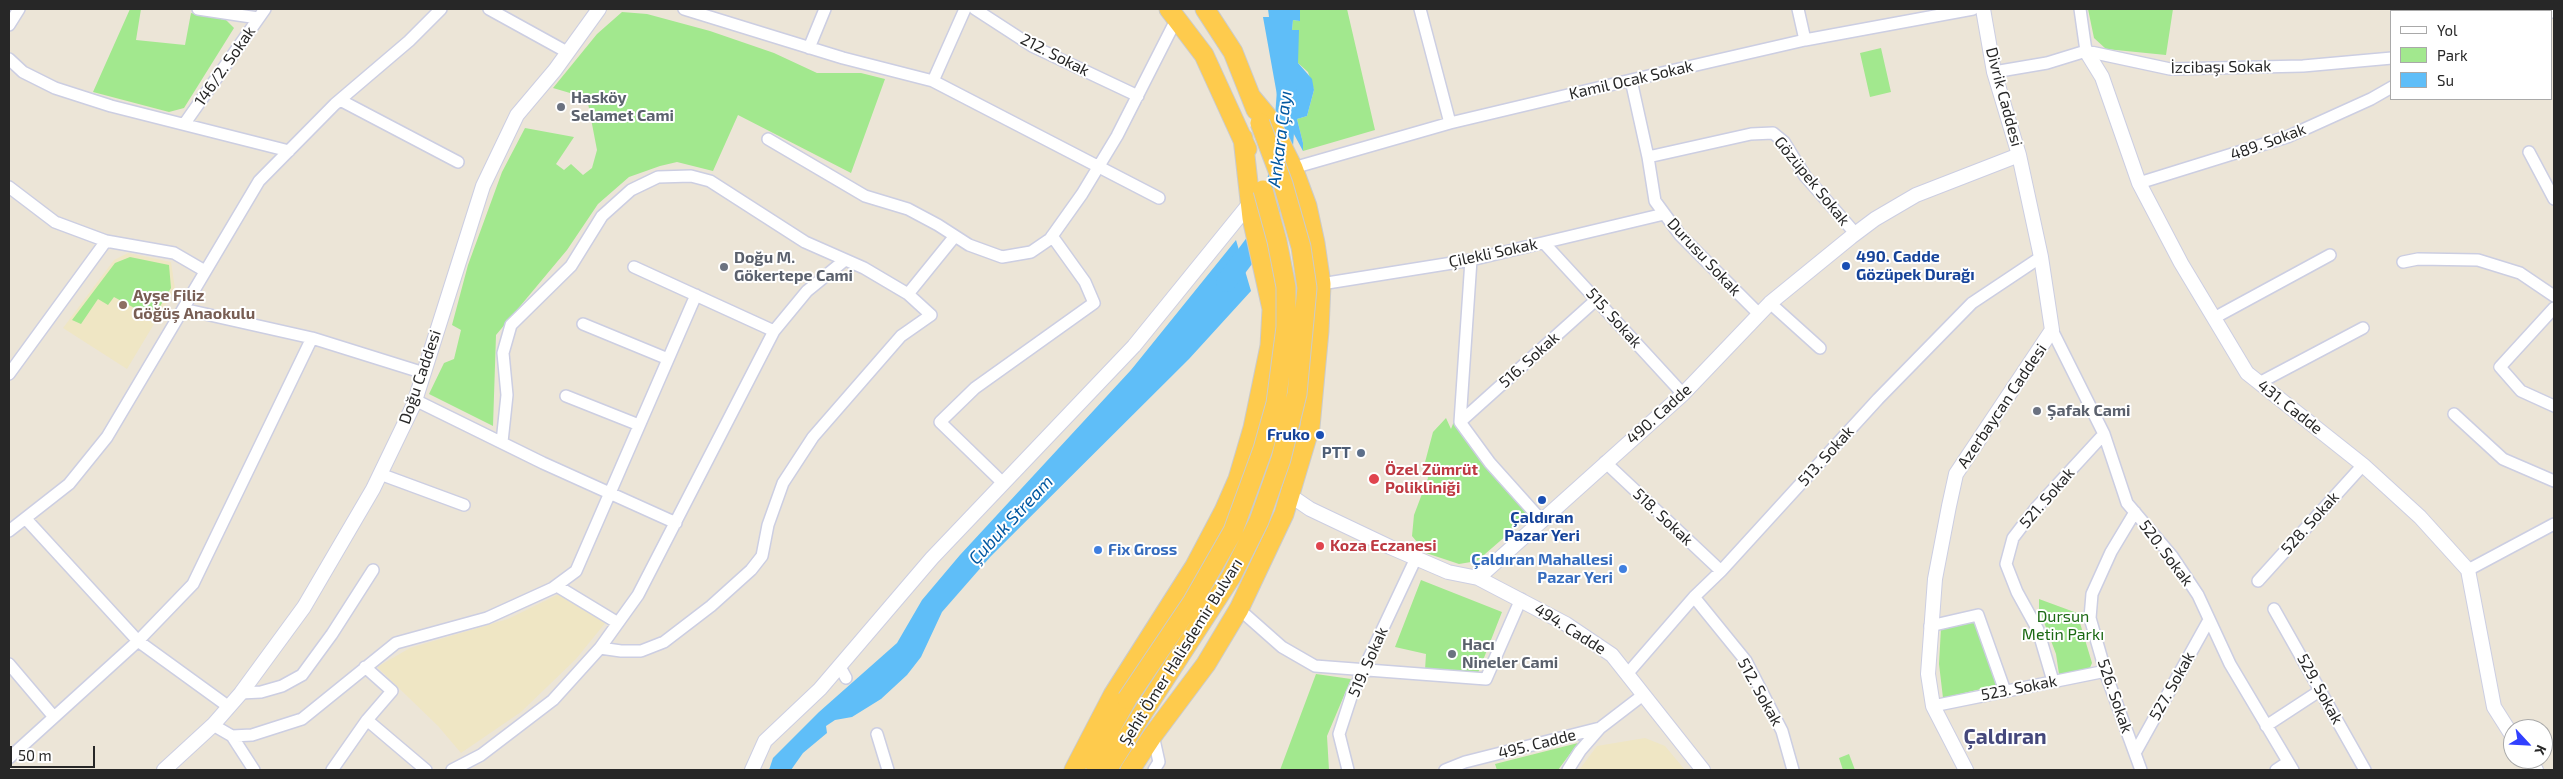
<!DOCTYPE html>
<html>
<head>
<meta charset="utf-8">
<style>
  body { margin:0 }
  #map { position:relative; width:2563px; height:779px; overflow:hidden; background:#ece5d7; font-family:"Exo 2",sans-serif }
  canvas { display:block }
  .frame { position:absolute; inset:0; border:10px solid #272727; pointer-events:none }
  .legend { position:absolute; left:2390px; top:10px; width:162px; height:90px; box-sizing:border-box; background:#fff; border:1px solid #a9a9a9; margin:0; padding:6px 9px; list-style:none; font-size:15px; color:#272727 }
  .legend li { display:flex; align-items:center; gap:10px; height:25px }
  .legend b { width:25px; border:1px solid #a9a9a9 }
  .north { position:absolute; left:2503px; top:719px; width:50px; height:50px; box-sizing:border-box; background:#fff; border:1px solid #a9a9a9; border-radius:50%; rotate:115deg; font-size:14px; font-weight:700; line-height:20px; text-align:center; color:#272727 }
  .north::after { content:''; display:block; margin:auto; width:18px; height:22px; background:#3140ff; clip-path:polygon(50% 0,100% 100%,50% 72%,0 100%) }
  .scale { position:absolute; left:10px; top:746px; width:85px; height:22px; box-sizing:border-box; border:2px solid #272727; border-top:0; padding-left:6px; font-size:15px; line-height:18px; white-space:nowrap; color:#272727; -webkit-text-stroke:4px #fff; paint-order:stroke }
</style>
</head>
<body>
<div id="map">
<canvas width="2563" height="779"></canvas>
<div class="frame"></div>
<ul class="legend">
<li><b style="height:6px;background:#fff"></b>Yol</li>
<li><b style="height:14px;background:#a2e88e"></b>Park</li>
<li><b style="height:14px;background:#5fbef8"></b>Su</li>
</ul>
<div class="north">K</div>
<div class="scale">50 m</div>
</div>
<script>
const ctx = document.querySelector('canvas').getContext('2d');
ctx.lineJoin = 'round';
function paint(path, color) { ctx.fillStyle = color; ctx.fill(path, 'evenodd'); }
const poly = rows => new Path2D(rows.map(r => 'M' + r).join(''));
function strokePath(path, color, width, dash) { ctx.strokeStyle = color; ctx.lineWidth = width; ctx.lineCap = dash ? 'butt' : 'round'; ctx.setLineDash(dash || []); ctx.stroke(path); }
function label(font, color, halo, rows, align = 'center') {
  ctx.font = font + ' "Exo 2",sans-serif'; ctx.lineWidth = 4; ctx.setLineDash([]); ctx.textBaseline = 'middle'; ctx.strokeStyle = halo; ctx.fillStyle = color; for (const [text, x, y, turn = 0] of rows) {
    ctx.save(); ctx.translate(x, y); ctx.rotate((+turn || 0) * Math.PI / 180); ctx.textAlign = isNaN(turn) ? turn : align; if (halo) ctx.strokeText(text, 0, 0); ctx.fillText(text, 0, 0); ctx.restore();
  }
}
paint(poly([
  [128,253,171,262,175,289,127,369,63,328,114,260],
  [559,594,606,622,576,659,521,712,461,753,438,726,377,667,410,648,508,619],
  [1645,738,1665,746,1685,770,1579,770,1597,746]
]), '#efe6c4');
paint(poly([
  [130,9,141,9,136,40,185,45,191,13,226,20,234,28,184,108,169,112,93,92],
  [1300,9,1347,9,1375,130,1303,151,1303,143,1297,119,1307,116,1314,90,1308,72,1298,63,1292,30,1293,20,1300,21],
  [2088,9,2173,9,2166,55,2106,49,2094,38],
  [622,12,647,14,710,31,774,53,817,73,861,73,885,79,851,173,738,115,713,171,677,162,660,166,629,177,598,204,567,250,496,335,493,426,429,394,444,363,454,359,461,330,452,325,468,265,502,172,525,128,574,137,556,164,564,170,571,164,583,175,592,168,597,150,587,98,553,88,597,34],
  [1881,48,1891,92,1870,97,1860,53],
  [130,257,169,265,171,288,153,318,114,297,108,305,98,299,81,324,72,320,115,263],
  [1456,416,1530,515,1477,561,1459,564,1426,553,1412,536,1414,515,1428,478,1424,466,1433,432,1446,418,1451,429],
  [1421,580,1502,612,1478,673,1425,670,1426,654,1395,647],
  [2039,599,2077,613,2092,663,2089,670,2059,674,2056,654,2039,609],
  [1975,620,1998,685,1943,698,1939,664,1941,628],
  [1316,674,1351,679,1327,736,1329,770,1280,770],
  [1578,743,1558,770,1497,770,1495,764],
  [1849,754,1855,770,1843,770,1839,758]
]), '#a2e88e');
paint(poly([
  [1268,9,1300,9,1300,21,1293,20,1292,30,1299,30,1298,63,1312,79,1314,90,1307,116,1297,119,1303,143,1303,151,1281,110,1277,95,1263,17,1269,17],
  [1236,240,1251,291,1189,359,991,556,942,612,921,657,907,675,881,699,852,717,835,720,826,726,827,733,803,753,791,770,769,770,773,758,819,712,897,643,922,600,960,555,1131,370]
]), '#5fbef8');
strokePath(poly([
  [1226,282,1256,242,1274,200,1283,146,1287,90]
]), '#5fbef8', 20);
const minor = poly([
  [198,9,258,18],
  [489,9,567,52],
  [684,9,843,58,933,81,965,9],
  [975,9,1032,46,1138,96],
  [1420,9,1450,123],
  [1798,9,1805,40],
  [2080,9,2086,51],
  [2519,9,2520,11],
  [2552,12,2554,11],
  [9,25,19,9],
  [809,48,825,9],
  [9,59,23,72,55,88,111,106,289,151],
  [1994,72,2047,63,2086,51,2170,69,2303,66,2392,58],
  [1631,80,1648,157,1655,201,1680,235,1759,314],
  [933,81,1159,198],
  [340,100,458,162],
  [185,123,265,9],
  [768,139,865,196,908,209,938,225,969,245,1002,257,1031,252,1050,239,1082,194,1117,136,1177,18],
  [2529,152,2554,199],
  [1648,157,1751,134,1773,133,1784,142,1805,176,1855,233],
  [1293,168,1450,123,1631,80,1805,40,1973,9],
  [2139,183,2287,137,2371,99,2392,87],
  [9,187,55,222,106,241,174,253,205,271],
  [1544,243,1683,394],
  [2403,262,2418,259,2478,260,2520,273,2554,296],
  [634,267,774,331,638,595,600,648,621,651,641,651,664,642,711,606,751,570,762,556,768,525,783,483,813,437,901,336,931,315,908,294],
  [1321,284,1471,260,1664,214],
  [1770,303,1820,348],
  [2554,308,2500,367,2521,391,2554,406],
  [183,309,312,338,424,373],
  [2214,318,2330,255],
  [583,324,668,359],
  [2052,330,2104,434,2127,503,2172,556,2198,595,2230,664,2293,770],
  [774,331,807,291,845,260],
  [9,374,106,241],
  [2259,383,2363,328],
  [566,396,639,425],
  [415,400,543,463,676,523],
  [2454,414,2503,459,2554,481],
  [1460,422,1597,299],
  [1460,422,1471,260],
  [1460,422,1490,463,1542,521],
  [502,442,507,395,503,353,511,325,571,266,602,216,631,190,658,177,691,176,710,181,805,242,864,268,908,294,955,236],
  [1605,462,1721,571],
  [380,474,464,505],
  [1003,483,940,422,975,388,1094,303,1085,282,1052,236],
  [2135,512,2111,552,2092,594,2090,618,2107,677,2141,770],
  [26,519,138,641,229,707],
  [9,531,69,484,107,437,259,181,335,104,409,41,441,9],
  [2468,570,2554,524],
  [2258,581,2363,465],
  [557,586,618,623],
  [1694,597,1746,661,1782,731,1793,770],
  [1239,609,1282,647,1315,666,1486,679,1521,599],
  [2274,609,2365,770],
  [1930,626,1978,615,2005,691],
  [9,664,54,717],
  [365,667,392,691,367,720,426,770],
  [840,667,846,678],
  [1628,673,1694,597,1721,571,1878,399,1972,303,2041,257],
  [2053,681,2038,630,2017,592,2006,564,2013,538,2036,508,2104,434],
  [241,693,261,692,282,686,302,675,332,634,373,570],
  [1933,706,2106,671],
  [213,725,232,736,252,735,302,719,396,643,487,618,553,588,576,571,696,295],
  [2266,726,2321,690],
  [877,734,888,770],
  [1153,735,1159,762,1154,770],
  [232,736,254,770],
  [2135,753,2209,620],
  [9,758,138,641,193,584,312,338],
  [332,770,367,720],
  [452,770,481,755,553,700,600,648],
  [1348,770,1339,734,1352,694,1416,558],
  [1445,770,1465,762,1600,728],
  [1568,770,1580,751,1600,728,1643,695],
  [2276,770,2288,762]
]);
const tertiary = poly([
  [2086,51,2102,77,2139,183,2181,263,2247,373,2363,465,2420,517,2468,570,2494,707,2513,737],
  [1291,496,1310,509,1390,547,1448,572,1478,578,1566,624,1612,655,1703,770],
  [1478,578,1683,394,1770,303,1851,237,1875,219,1916,195,2019,155],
  [2528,759,2536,770],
  [164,770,213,725,241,693,304,607,373,489,414,404,483,186,517,115,555,70,599,9],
  [752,770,765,741,820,689,932,558,1134,346,1250,203],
  [1966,770,1933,706,1928,674,1935,579,1949,506,1956,474,2052,330,2041,257,2019,155,1994,72,1983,9]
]);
const trunk = poly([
  [1169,9,1204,55,1247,149],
  [1205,9,1233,52,1256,110],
  [1092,761,1127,699],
  [1074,770,1113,695,1195,566,1224,511,1238,479,1253,428,1270,346,1272,309,1252,218,1243,138],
  [1107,770,1142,714],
  [1130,770,1153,735,1206,664,1239,609,1284,514,1310,427,1319,331,1321,284,1315,243,1307,206,1293,168,1267,116,1252,98]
]);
strokePath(minor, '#cccee2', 14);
strokePath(tertiary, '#cccee2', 16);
strokePath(trunk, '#cbcbcb', 21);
strokePath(minor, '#fff', 11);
strokePath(tertiary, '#fff', 14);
strokePath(trunk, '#fecb4d', 19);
const trunkBridge = poly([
  [1127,699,1193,601,1233,531,1263,449,1276,403,1286,327,1286,287,1277,241,1263,190],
  [1142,714,1231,577,1259,521,1281,459,1297,394,1307,288,1301,247,1283,184,1260,123]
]);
strokePath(trunkBridge, '#cbcbcb', 21, []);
strokePath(trunkBridge, '#fecb4d', 19);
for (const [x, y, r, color] of [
  [561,107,5,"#6b7280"],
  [1846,266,5,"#1a4fb4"],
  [724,267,5,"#6b7280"],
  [123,305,5,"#8d6e63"],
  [2037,411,5,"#6b7280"],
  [1320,435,5,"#1a4fb4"],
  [1361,453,5,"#5c6f8a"],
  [1374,479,6,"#e0444e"],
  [1542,500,5,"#1a4fb4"],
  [1320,546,5,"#e0444e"],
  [1098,550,5,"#3f7fe0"],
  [1623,569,5,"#3f7fe0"],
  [1452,654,5,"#6b7280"]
]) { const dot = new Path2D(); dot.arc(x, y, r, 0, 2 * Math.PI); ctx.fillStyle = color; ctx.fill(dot); strokePath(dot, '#fff', 2); }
label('16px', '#272727', '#fff', [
  ["212. Sokak",1055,55,27],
  ["146/2. Sokak",225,66,-55],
  ["İzcibaşı Sokak",2221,67,-1],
  ["Kamil Ocak Sokak",1631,80,-13],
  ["Divrik Caddesi",2004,97,75],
  ["489. Sokak",2268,142,-20],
  ["Gözüpek Sokak",1812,181,51],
  ["Çilekli Sokak",1493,253,-12],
  ["Durusu Sokak",1704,257,47],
  ["515. Sokak",1614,318,48],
  ["516. Sokak",1529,360,-42],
  ["Doğu Caddesi",420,377,-71],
  ["Azerbaycan Caddesi",2002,406,-56],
  ["431. Cadde",2290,407,38],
  ["490. Cadde",1659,414,-42],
  ["513. Sokak",1826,456,-48],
  ["521. Sokak",2047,498,-49],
  ["518. Sokak",1663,517,43],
  ["528. Sokak",2310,523,-48],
  ["520. Sokak",2166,553,53],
  ["494. Cadde",1570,629,32],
  ["Şehit Ömer Halisdemir Bulvarı",1181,652,-58],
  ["519. Sokak",1368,662,-66],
  ["527. Sokak",2172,686,-61],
  ["523. Sokak",2019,688,-11],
  ["529. Sokak",2320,689,61],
  ["512. Sokak",1760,692,61],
  ["526. Sokak",2115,696,71],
  ["495. Cadde",1537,744,-14]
]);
label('bold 16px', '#5b616d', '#fff', [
  ["Hasköy",571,98],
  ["Selamet Cami",571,116],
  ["Doğu M.",734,258],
  ["Gökertepe Cami",734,276],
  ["Şafak Cami",2047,411],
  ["Hacı",1462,645],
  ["Nineler Cami",1462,663]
], 'left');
label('bold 16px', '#164399', '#fff', [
  ["490. Cadde",1856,257],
  ["Gözüpek Durağı",1856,275],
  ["Fruko",1310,435,"right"],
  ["Çaldıran",1542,518,"center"],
  ["Pazar Yeri",1542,536,"center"]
], 'left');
label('bold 16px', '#785e54', '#fff', [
  ["Ayşe Filiz",133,296],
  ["Göğüş Anaokulu",133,314]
], 'left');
label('bold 16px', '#4e5e75', '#fff', [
  ["PTT",1351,453]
], 'right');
label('bold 16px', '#be3a42', '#fff', [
  ["Özel Zümrüt",1385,470],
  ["Polikliniği",1385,488],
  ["Koza Eczanesi",1330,546]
], 'left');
label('bold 16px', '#366cbe', '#fff', [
  ["Fix Gross",1108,550],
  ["Çaldıran Mahallesi",1613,560,"right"],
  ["Pazar Yeri",1613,578,"right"]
], 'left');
label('16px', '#1b6913', '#fff', [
  ["Dursun",2063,617],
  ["Metin Parkı",2063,635]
]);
label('italic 18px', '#0258a1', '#fff', [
  ["Ankara Çayı",1280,139,-83],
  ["Çubuk Stream",1011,520,-47]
]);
label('bold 21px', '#45487b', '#fff', [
  ["Çaldıran",2005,737]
]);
</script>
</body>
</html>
